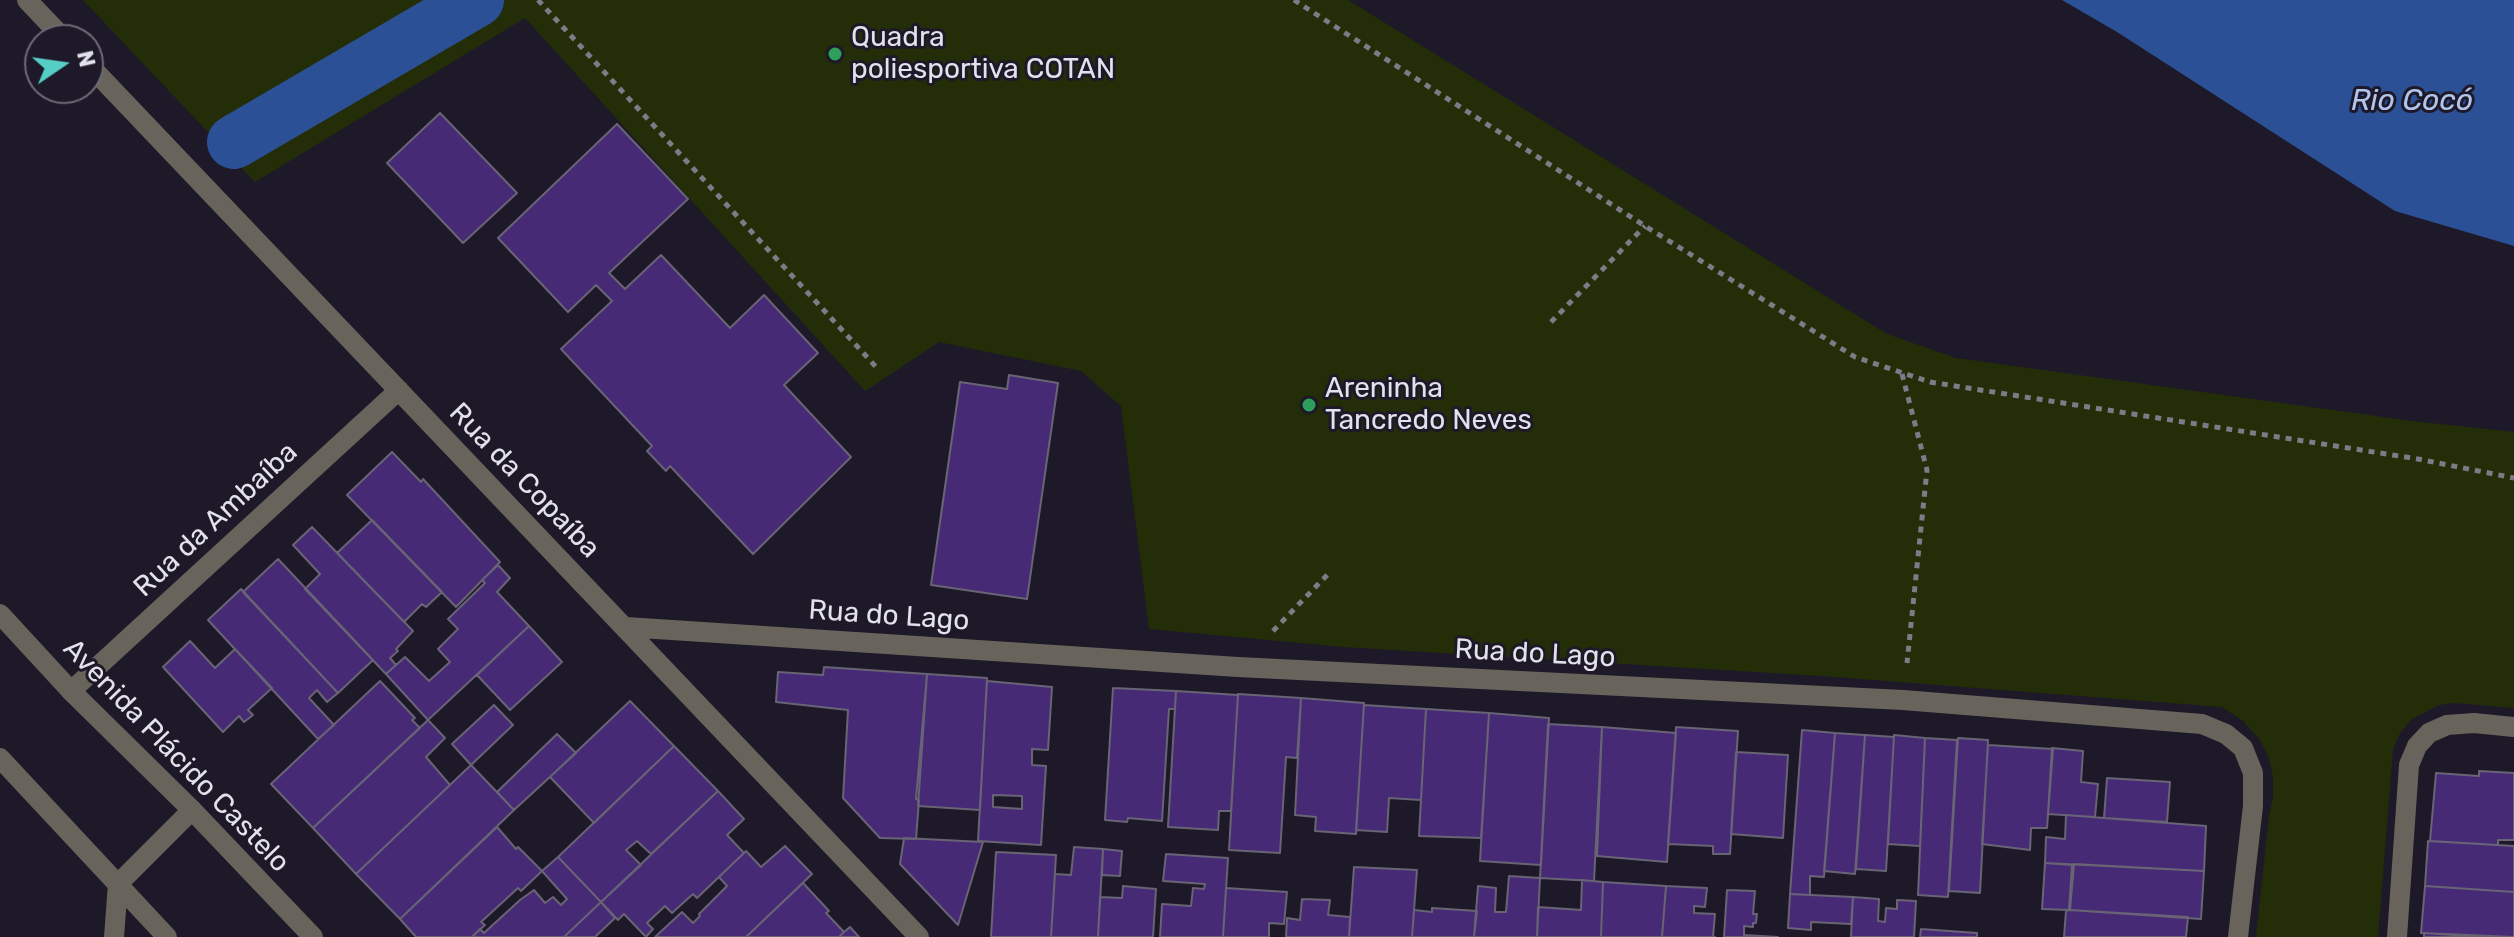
<!DOCTYPE html>
<html>
<head>
<meta charset="utf-8">
<style>
  body { margin:0 }
  #map { position:relative; width:2514px; height:937px; overflow:hidden; background:#1e1928; font-family:Rubik,sans-serif }
  canvas { display:block }
  .north { position:absolute; left:24px; top:24px; width:80px; height:80px; box-sizing:border-box; background:#1e1928; border:2px solid #6d6976; border-radius:50%; rotate:77deg; font-size:22px; font-weight:700; line-height:32px; text-align:center; color:#e3e1eb }
  .north::after { content:''; display:block; margin:auto; width:28px; height:36px; background:#55cec5; clip-path:polygon(50% 0,100% 100%,50% 72%,0 100%) }
</style>
</head>
<body>
<div id="map">
<canvas width="2514" height="937"></canvas>
<div class="north">N</div>
</div>
<script>
const ctx = document.querySelector('canvas').getContext('2d');
ctx.lineJoin = 'round';
function paint(path, color) { ctx.fillStyle = color; ctx.fill(path, 'evenodd'); }
const poly = rows => new Path2D(rows.map(r => 'M' + r).join(''));
function strokePath(path, color, width, dash) { ctx.strokeStyle = color; ctx.lineWidth = width; ctx.lineCap = dash ? 'butt' : 'round'; ctx.setLineDash(dash || []); ctx.stroke(path); }
function label(font, color, halo, rows, align = 'center') {
  ctx.font = font + ' Rubik,sans-serif'; ctx.lineWidth = 6; ctx.setLineDash([]); ctx.textBaseline = 'middle'; ctx.strokeStyle = halo; ctx.fillStyle = color; for (const [text, x, y, turn = 0] of rows) {
    ctx.save(); ctx.translate(x, y); ctx.rotate((+turn || 0) * Math.PI / 180); ctx.textAlign = isNaN(turn) ? turn : align; if (halo) ctx.strokeText(text, 0, 0); ctx.fillText(text, 0, 0); ctx.restore();
  }
}
paint(poly([
  [83,0,1348,0,1887,334,1956,358,2412,421,2514,432,2514,708,2454,703,2439,705,2412,719,2400,733,2393,749,2378,937,2256,937,2269,816,2273,797,2273,777,2269,758,2260,740,2243,721,2222,707,1822,676,1344,647,1149,629,1121,406,1081,371,939,342,865,391,525,18,255,182]
]), '#232e09');
paint(poly([
  [2062,0,2514,0,2514,246,2395,211,2117,32]
]), '#2c5096');
strokePath(poly([
  [234,142,477,0]
]), '#2c5096', 54);
const building = poly([
  [440,113,517,193,463,243,387,163,440,113],
  [617,124,688,199,609,273,625,289,661,255,730,328,764,295,818,353,784,385,851,457,753,554,670,466,666,471,647,451,652,446,561,349,612,301,596,285,568,312,498,238,617,124],
  [1009,375,1058,383,1027,599,931,585,960,382,1007,389,1009,375],
  [392,452,421,482,423,479,500,562,456,607,347,495,392,452],
  [372,520,442,592,426,607,422,604,404,622,337,553,372,520],
  [312,527,413,631,396,649,398,651,390,658,396,665,386,674,305,589,320,574,293,545,312,527],
  [278,559,373,660,338,693,243,592,278,559],
  [498,565,510,578,497,592,529,626,428,720,386,674,405,657,429,681,450,662,438,649,458,629,448,619,485,583,482,580,498,565],
  [241,589,338,693,327,702,317,690,309,698,334,725,318,739,208,620,241,589],
  [529,626,562,662,510,710,477,675,529,626],
  [190,641,215,668,235,649,272,688,248,710,253,715,244,722,239,716,223,732,163,667,190,641],
  [824,667,927,674,916,799,919,800,916,839,880,838,843,798,848,710,776,702,778,672,823,675,824,667],
  [927,674,987,678,980,810,918,806,927,674],
  [380,681,415,718,412,720,420,728,313,828,271,784,380,681],
  [987,681,1052,687,1048,750,1032,749,1032,765,1046,766,1041,845,978,841,987,681],
  [993,795,1022,796,1022,809,993,807,993,795],
  [1113,688,1176,691,1175,709,1169,709,1162,821,1128,818,1127,822,1105,820,1113,688],
  [1176,691,1238,695,1231,811,1219,811,1218,830,1168,827,1176,691],
  [1238,694,1301,698,1297,758,1286,757,1280,853,1229,850,1238,694],
  [1301,698,1364,703,1356,834,1315,831,1316,817,1295,815,1301,698],
  [630,701,674,746,594,823,550,777,630,701],
  [494,705,513,725,471,765,452,744,494,705],
  [1364,705,1426,709,1421,800,1389,798,1387,832,1356,830,1364,705],
  [1426,709,1489,713,1481,838,1419,836,1426,709],
  [1489,713,1549,718,1541,865,1480,861,1489,713],
  [428,720,445,738,426,757,450,785,356,874,313,828,428,720],
  [1548,724,1602,727,1594,881,1540,878,1548,724],
  [1602,727,1676,733,1667,862,1597,856,1602,727],
  [1676,727,1738,731,1730,854,1713,854,1713,846,1668,844,1676,727],
  [1802,730,1835,733,1824,877,1810,876,1810,895,1790,894,1802,730],
  [1835,733,1865,735,1855,874,1824,871,1835,733],
  [557,734,576,753,514,810,497,792,557,734],
  [1865,735,1894,737,1886,871,1856,869,1865,735],
  [1894,735,1925,738,1920,846,1888,844,1894,735],
  [1925,738,1957,740,1948,897,1918,895,1925,738],
  [1958,738,1988,740,1980,893,1949,891,1958,738],
  [1988,745,2053,749,2047,828,2031,828,2030,850,1982,844,1988,745],
  [674,746,718,791,651,854,637,841,626,850,641,865,601,902,558,857,674,746],
  [2052,748,2083,751,2081,782,2098,784,2095,817,2048,814,2052,748],
  [1736,752,1788,755,1783,838,1731,834,1736,752],
  [471,765,514,810,400,919,356,874,471,765],
  [2479,771,2514,773,2514,840,2498,840,2498,845,2430,841,2436,773,2479,776,2479,771],
  [2107,778,2170,782,2167,822,2104,818,2107,778],
  [718,791,744,819,727,835,744,853,697,898,693,894,672,913,665,906,647,923,653,929,646,937,624,914,618,920,601,902,718,791],
  [2066,815,2206,826,2204,871,2045,863,2046,837,2065,839,2066,815],
  [497,827,516,849,518,847,542,871,521,891,518,888,481,922,485,925,472,937,416,937,400,919,497,827],
  [904,838,983,842,958,925,900,864,904,838],
  [2428,841,2514,846,2514,892,2425,886,2428,841],
  [785,846,812,874,746,937,655,937,682,912,693,923,700,916,699,914,727,886,719,877,746,851,761,867,785,846],
  [1074,847,1103,849,1098,937,1051,937,1055,874,1071,875,1074,847],
  [1103,849,1122,851,1120,876,1102,875,1103,849],
  [996,852,1056,855,1051,937,991,937,996,852],
  [1166,854,1228,858,1223,937,1160,937,1162,904,1191,906,1193,888,1204,889,1205,884,1163,881,1166,854],
  [558,857,601,902,564,937,472,937,480,929,484,933,520,900,534,890,545,903,553,897,561,905,567,899,542,871,558,857],
  [2045,863,2072,865,2069,910,2042,909,2045,863],
  [2074,864,2204,871,2201,919,2070,910,2074,864],
  [1354,867,1417,870,1412,937,1349,937,1354,867],
  [1509,876,1540,878,1537,937,1474,937,1478,886,1496,888,1495,912,1506,912,1509,876],
  [1582,880,1603,882,1601,937,1537,937,1538,907,1581,910,1582,880],
  [1603,882,1666,886,1662,937,1601,937,1603,882],
  [803,883,829,911,826,913,844,932,839,937,746,937,803,883],
  [1123,886,1156,889,1153,937,1098,937,1100,897,1122,898,1123,886],
  [1666,886,1707,888,1705,907,1694,906,1694,913,1715,914,1713,937,1715,937,1662,937,1666,886],
  [2425,886,2514,892,2514,937,2421,933,2425,886],
  [1226,888,1287,892,1284,924,1269,923,1269,937,1223,937,1226,888],
  [1727,890,1755,891,1753,914,1757,914,1756,923,1753,923,1753,927,1744,926,1744,935,1778,937,1724,937,1727,890],
  [1790,894,1853,897,1851,924,1811,922,1811,930,1788,928,1790,894],
  [1853,897,1879,899,1878,921,1885,922,1886,908,1897,909,1897,900,1916,901,1914,937,1851,937,1853,897],
  [1302,899,1330,900,1328,915,1350,917,1349,937,1286,937,1287,918,1300,920,1302,899],
  [601,902,615,918,595,937,564,937,601,902],
  [1432,908,1477,911,1474,937,1412,937,1414,910,1432,912,1432,908],
  [2069,910,2188,917,2186,937,2064,937,2066,911,2069,910],
  [850,927,859,937,839,937,844,932,850,927],
  [1921,929,1977,933,1977,937,1920,937,1921,929],
  [2424,933,2469,936,2483,937,2424,937,2424,933]
]);
paint(building, '#462a75');
strokePath(building, '#696475', 2);
strokePath(poly([
  [538,0,878,369],
  [1294,0,1645,226,1855,357,1930,382,2418,459,2514,478],
  [1551,322,1645,226],
  [1902,374,1927,470,1907,663],
  [1273,631,1330,572]
]), '#7e7a87', 5, [6, 6]);
strokePath(poly([
  [27,0,65,40],
  [88,64,919,937],
  [626,627,1238,667,1903,700,2202,724,2226,734,2243,748,2253,773,2253,806,2238,937],
  [71,691,399,390],
  [114,937,118,884,192,810],
  [2397,937,2409,765,2417,746,2429,733,2447,725,2474,723,2514,727]
]), '#68645c', 20);
strokePath(poly([
  [0,614,71,691,192,810,313,937],
  [0,758,167,937]
]), '#68645c', 20);
for (const [x, y, r, color] of [
  [835,54,8,"#2e9e5b"],
  [1309,405,8,"#2e9e5b"]
]) { const dot = new Path2D(); dot.arc(x, y, r, 0, 2 * Math.PI); ctx.fillStyle = color; ctx.fill(dot); strokePath(dot, '#1e1928', 3); }
label('28px', '#e3e1eb', '#1e1928', [
  ["Quadra",851,38],
  ["poliesportiva COTAN",851,70],
  ["Areninha",1325,389],
  ["Tancredo Neves",1325,421]
], 'left');
label('28px', '#e3e1eb', '#1e1928', [
  ["Rua da Copaíba",524,481,46],
  ["Rua da Ambaíba",216,520,-43],
  ["Rua do Lago",889,616,4],
  ["Rua do Lago",1535,654,3],
  ["Avenida Plácido Castelo",176,756,46]
]);
label('italic 30px', '#b0c6ee', '#1e1928', [
  ["Rio Cocó",2412,101]
]);
</script>
</body>
</html>
